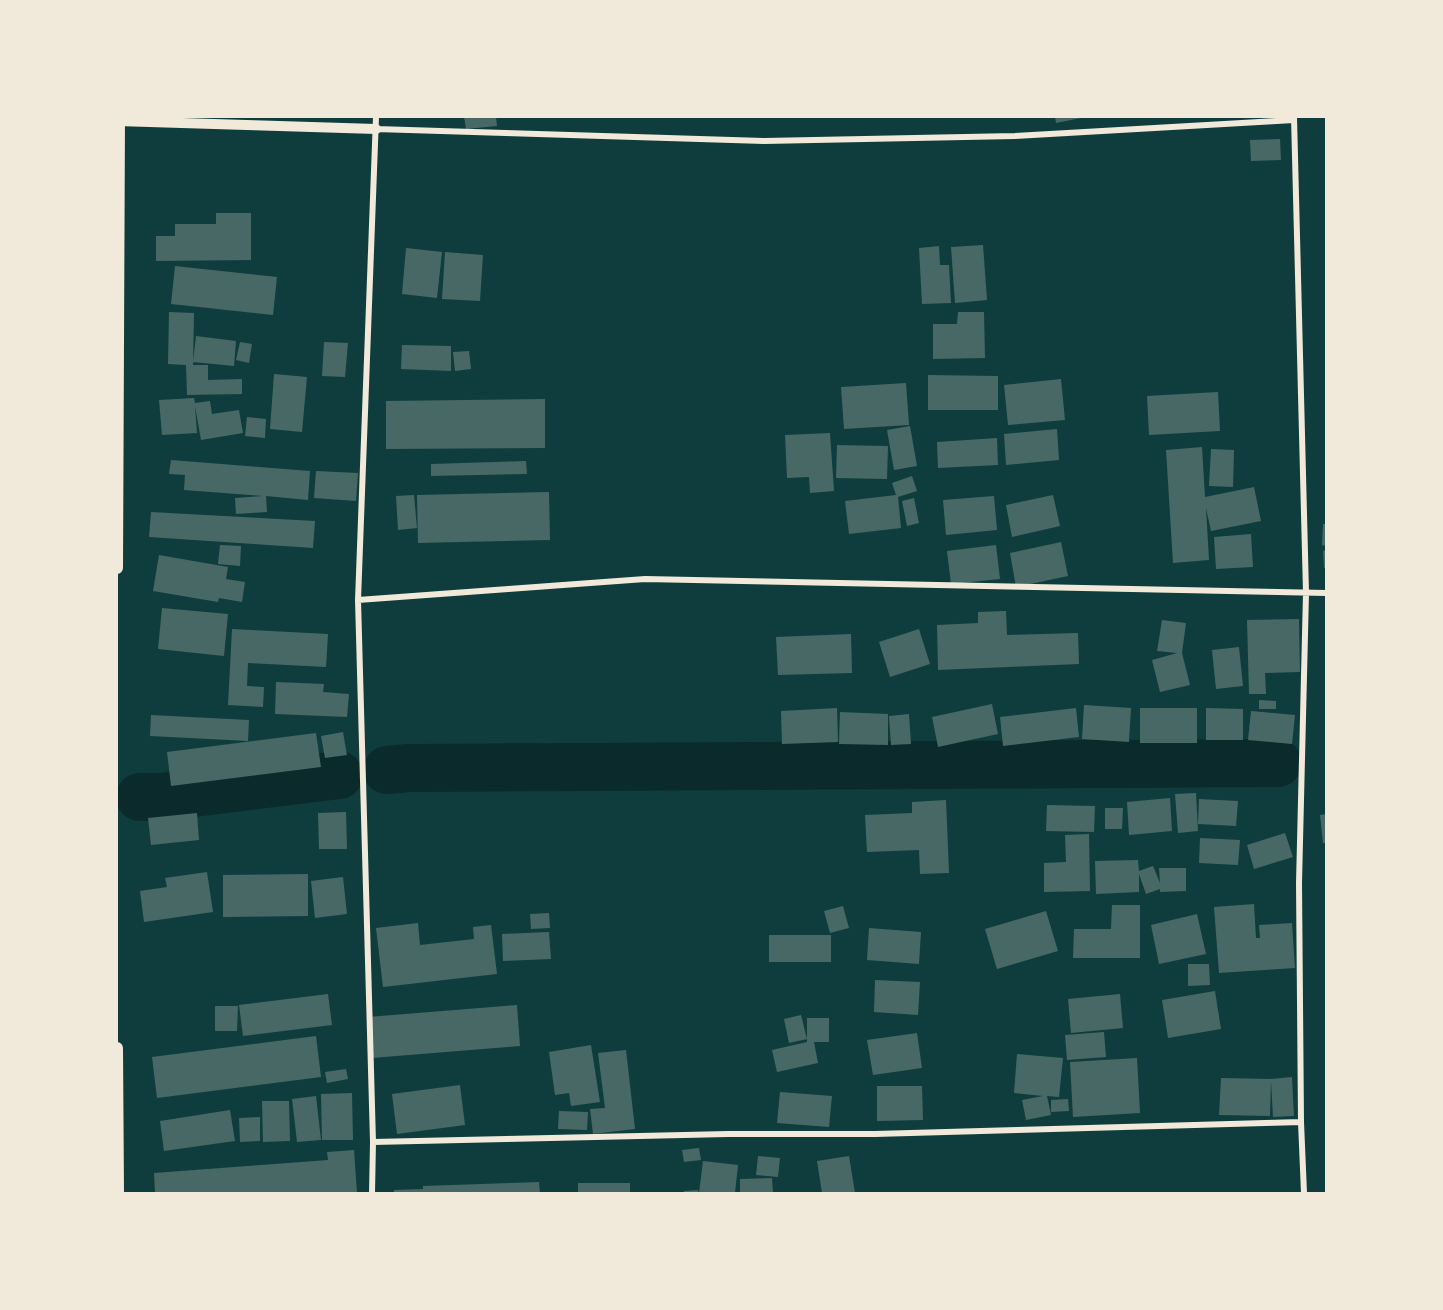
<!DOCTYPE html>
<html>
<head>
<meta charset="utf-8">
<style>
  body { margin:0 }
  #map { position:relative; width:1443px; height:1310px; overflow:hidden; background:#0f3d3e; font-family:Literata,serif }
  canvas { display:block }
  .frame { position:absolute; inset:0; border:118px solid #f1e9da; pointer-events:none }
</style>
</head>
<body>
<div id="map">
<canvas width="1443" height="1310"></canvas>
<div class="frame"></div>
</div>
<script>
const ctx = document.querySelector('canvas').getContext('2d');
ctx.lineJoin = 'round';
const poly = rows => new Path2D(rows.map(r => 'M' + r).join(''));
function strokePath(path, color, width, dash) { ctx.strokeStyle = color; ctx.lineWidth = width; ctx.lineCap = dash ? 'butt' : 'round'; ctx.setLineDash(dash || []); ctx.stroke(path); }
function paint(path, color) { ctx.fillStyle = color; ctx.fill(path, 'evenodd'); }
strokePath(poly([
  [387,770,409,768,1278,763],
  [140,797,161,797,339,775]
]), '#0a2a2b', 48);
paint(poly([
  [464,117,496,117,497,126,466,129],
  [1055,117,1081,117,1081,118,1056,123],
  [1280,139,1281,160,1251,161,1250,140],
  [216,213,251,213,251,260,156,261,156,236,175,236,175,224,216,224],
  [983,245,987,300,955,303,951,247],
  [939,246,940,265,949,265,951,303,922,304,919,248],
  [406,248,442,252,437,298,402,294],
  [445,252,483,255,480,301,442,299],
  [175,266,277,277,273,315,171,304],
  [169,312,194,313,193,365,208,365,208,380,242,379,242,394,187,395,186,365,168,364],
  [958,312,984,312,985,358,933,359,933,324,957,324],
  [196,336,236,341,234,366,193,362],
  [240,342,252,344,249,363,236,360],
  [324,342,348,343,345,377,322,376],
  [402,345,451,346,451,371,401,369],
  [469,351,471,369,455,371,453,352],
  [274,374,307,377,302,432,270,429],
  [928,375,998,376,998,410,928,410],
  [1061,379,1065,420,1008,425,1004,385],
  [906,383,909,425,844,429,841,387],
  [1218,392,1220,431,1149,435,1147,396],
  [194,398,195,403,210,401,212,414,239,410,243,433,201,440,195,406,197,433,162,435,159,400],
  [545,399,545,448,386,449,386,401],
  [247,417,266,419,265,438,245,436],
  [910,426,917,466,894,470,887,430],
  [1057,429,1059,460,1006,465,1004,434],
  [830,433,834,491,810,493,809,477,787,478,785,435],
  [997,438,998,465,938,468,937,442],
  [837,445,888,446,887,479,836,478],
  [1202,447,1205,497,1254,487,1261,521,1211,531,1206,508,1209,560,1173,563,1166,450],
  [1211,449,1234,450,1233,487,1209,486],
  [171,460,310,471,308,500,266,496,267,512,236,514,235,498,263,496,184,490,185,475,169,474],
  [526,461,527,474,431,476,431,464],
  [316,471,358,473,356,501,314,498],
  [912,476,917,491,898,497,901,528,849,534,845,501,896,495,892,483],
  [549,492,550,540,418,543,417,495],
  [414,495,417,528,398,530,396,496],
  [1053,495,1060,526,1012,537,1006,505],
  [994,496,997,530,946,535,943,500],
  [914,498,919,523,907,526,902,501],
  [151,512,315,521,313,548,149,537],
  [1323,524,1326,524,1326,546,1322,545],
  [1251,534,1253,567,1216,569,1214,537],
  [1061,542,1068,576,1016,587,1010,553],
  [220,545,241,546,240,566,218,564],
  [996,545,1000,579,951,584,947,551],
  [1326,550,1326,568,1324,568,1323,551],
  [159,555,228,567,226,579,245,582,242,602,219,598,218,602,153,591],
  [162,608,228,614,224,656,158,649],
  [1006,611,1007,635,1078,633,1079,664,938,670,937,625,978,623,978,612],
  [1299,619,1300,672,1265,673,1266,694,1249,694,1247,620],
  [1162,620,1186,623,1182,653,1190,685,1160,692,1152,660,1177,653,1157,651],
  [232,629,328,634,326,667,248,663,247,686,264,687,263,707,228,705],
  [919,629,930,664,890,677,879,642],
  [851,634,852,673,778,675,776,637],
  [1239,647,1243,686,1216,689,1212,650],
  [276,682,324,684,323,692,349,694,347,717,275,714],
  [1259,700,1276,701,1276,709,1259,709],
  [992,704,998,734,938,747,932,717],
  [1084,705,1131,708,1129,742,1082,739],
  [837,708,838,742,782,744,781,711],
  [1076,708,1079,737,1003,746,1000,717],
  [1140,708,1197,708,1197,743,1140,743],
  [1206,708,1243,709,1243,740,1206,740],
  [1251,711,1295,715,1292,744,1248,740],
  [840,712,888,714,888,745,839,744],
  [909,714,911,744,891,745,889,716],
  [151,715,249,720,248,741,150,736],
  [343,732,347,755,325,758,321,736],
  [316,733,321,767,171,786,167,752],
  [1196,793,1198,831,1178,833,1175,794],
  [1170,798,1172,831,1129,835,1127,802],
  [1199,799,1238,801,1236,826,1198,824],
  [946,800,949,873,920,874,919,850,867,852,865,815,912,813,912,802],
  [1047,805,1095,806,1094,832,1046,831],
  [1105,808,1123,808,1122,829,1105,829],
  [346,812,347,849,319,849,318,813],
  [197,813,199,840,151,845,148,818],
  [1326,814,1326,843,1323,843,1320,815],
  [1285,833,1293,857,1254,869,1247,845],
  [1089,834,1090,891,1044,892,1044,863,1066,862,1065,835],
  [1200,838,1240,840,1238,865,1199,863],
  [1138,860,1139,871,1153,866,1160,883,1159,868,1186,868,1186,891,1160,892,1160,889,1146,894,1139,874,1139,892,1096,894,1095,861],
  [207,872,213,912,144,922,140,891,167,887,165,878],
  [308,874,308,916,223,917,223,875],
  [343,877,347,914,315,918,311,881],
  [1254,904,1256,938,1260,938,1259,925,1292,923,1295,968,1219,973,1214,907],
  [1112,905,1140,905,1140,958,1073,958,1074,929,1111,929],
  [843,906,849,928,830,933,824,911],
  [1046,911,1058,951,997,969,985,929],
  [549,913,550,928,531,929,530,914],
  [1197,914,1206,954,1159,964,1151,925],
  [418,923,420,945,474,939,473,927,491,925,497,974,383,987,376,928],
  [869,928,921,932,919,964,867,960],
  [549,932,551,959,503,961,502,934],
  [769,935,831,935,831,962,769,962],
  [1188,964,1209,964,1210,985,1188,986],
  [875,980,920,982,918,1015,874,1012],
  [1215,991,1221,1029,1168,1038,1162,1000],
  [328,994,332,1025,243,1036,239,1005],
  [1120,994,1123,1028,1071,1033,1068,999],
  [517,1005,520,1046,372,1058,368,1017],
  [215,1006,238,1006,237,1031,215,1031],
  [801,1015,807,1039,789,1043,784,1019],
  [807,1018,829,1018,829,1042,814,1042,818,1063,777,1072,772,1050,807,1042],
  [1104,1032,1106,1057,1067,1060,1065,1035],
  [917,1033,922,1068,873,1075,867,1040],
  [316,1036,321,1077,157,1098,152,1057],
  [591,1045,600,1102,571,1106,569,1093,555,1095,549,1052],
  [626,1050,635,1129,593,1134,590,1109,605,1108,598,1053],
  [1017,1054,1063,1058,1059,1097,1047,1096,1051,1115,1026,1120,1022,1100,1043,1096,1014,1093],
  [1137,1058,1140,1113,1073,1117,1070,1062],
  [346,1069,348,1079,327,1083,325,1072],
  [1292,1077,1294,1116,1273,1117,1271,1081,1270,1116,1219,1115,1221,1078,1271,1079],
  [460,1085,465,1125,397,1134,392,1094],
  [877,1086,922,1086,923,1120,877,1121],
  [780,1092,832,1096,829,1127,777,1123],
  [352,1093,353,1140,322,1140,321,1094],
  [316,1096,321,1140,297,1142,292,1099],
  [1068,1099,1069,1111,1051,1112,1051,1100],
  [262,1101,289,1101,290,1141,263,1142],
  [230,1110,235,1141,164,1151,160,1121],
  [559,1111,588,1112,587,1130,558,1129],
  [260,1117,260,1141,240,1142,239,1118],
  [699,1148,701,1160,684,1162,682,1150],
  [354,1150,357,1193,155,1193,154,1173,328,1160,327,1152],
  [758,1156,780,1158,778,1177,756,1175],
  [849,1156,855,1193,822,1193,817,1161],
  [703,1161,738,1165,735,1193,699,1193],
  [772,1178,773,1193,740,1193,740,1179],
  [539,1182,540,1193,394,1193,394,1190,423,1189,423,1186],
  [578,1183,630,1183,630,1193,578,1193],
  [698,1190,699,1193,684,1193,684,1191]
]), '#486865');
strokePath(poly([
  [1294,117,1306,593,1299,883,1301,1122,1304,1193],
  [376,129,764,141,1015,136,1294,120],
  [358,600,645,579,1326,593],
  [373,1142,728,1134,875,1134,1301,1122],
  [372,1193,373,1142,358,600,376,117]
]), '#f1e9da', 6);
strokePath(poly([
  [117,121,376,129]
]), '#f1e9da', 10);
strokePath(poly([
  [117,568,119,117],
  [117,1048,118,1193]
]), '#f1e9da', 12);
</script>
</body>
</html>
